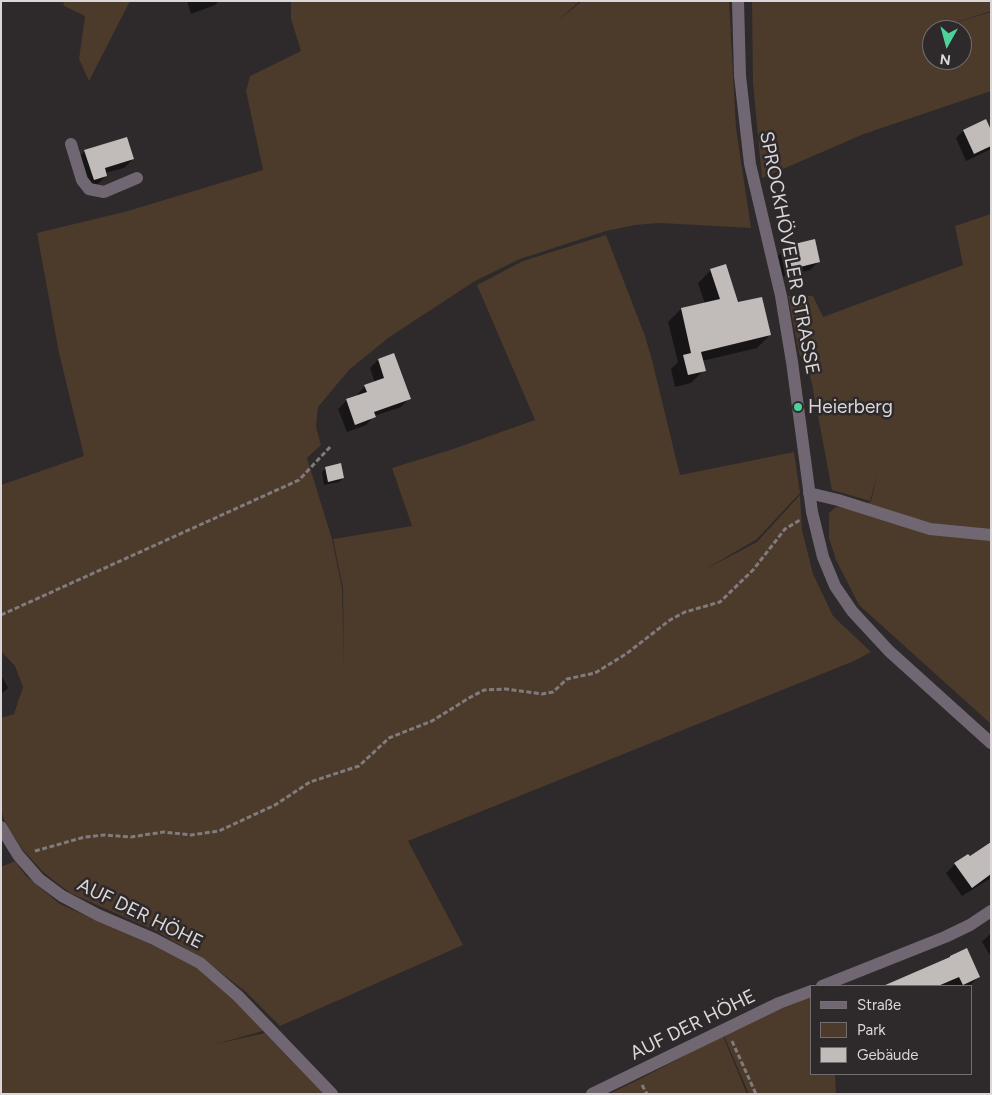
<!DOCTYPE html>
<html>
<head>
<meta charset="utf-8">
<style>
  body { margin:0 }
  #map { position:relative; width:992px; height:1095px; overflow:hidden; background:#2e292a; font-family:Figtree,sans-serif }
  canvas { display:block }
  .frame { position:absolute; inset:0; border:2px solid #dbd7d8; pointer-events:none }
  .legend { position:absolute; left:810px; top:985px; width:162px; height:90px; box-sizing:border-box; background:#2e292a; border:1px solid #736f70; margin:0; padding:6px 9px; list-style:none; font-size:15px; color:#dbd7d8 }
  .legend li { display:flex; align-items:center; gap:10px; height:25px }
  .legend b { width:25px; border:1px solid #736f70 }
  .north { position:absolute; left:922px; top:20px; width:50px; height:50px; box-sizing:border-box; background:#2e292a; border:1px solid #736f70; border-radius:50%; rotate:187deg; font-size:14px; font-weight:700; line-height:20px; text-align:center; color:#dbd7d8 }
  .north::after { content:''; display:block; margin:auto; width:18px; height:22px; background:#4dd39a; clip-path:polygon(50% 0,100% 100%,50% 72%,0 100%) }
</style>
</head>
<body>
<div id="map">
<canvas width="992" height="1095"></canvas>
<div class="frame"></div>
<ul class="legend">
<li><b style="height:6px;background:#706772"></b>Straße</li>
<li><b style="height:14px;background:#4c3a2b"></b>Park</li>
<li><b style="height:14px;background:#c1bbba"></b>Gebäude</li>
</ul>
<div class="north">N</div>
</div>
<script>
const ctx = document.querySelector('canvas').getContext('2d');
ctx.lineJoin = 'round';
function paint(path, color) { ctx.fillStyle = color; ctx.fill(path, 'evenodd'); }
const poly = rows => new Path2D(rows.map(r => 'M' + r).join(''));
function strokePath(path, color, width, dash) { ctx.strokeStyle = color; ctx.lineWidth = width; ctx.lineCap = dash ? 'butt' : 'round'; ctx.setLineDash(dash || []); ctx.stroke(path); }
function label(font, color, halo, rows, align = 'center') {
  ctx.font = font + ' Figtree,sans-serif'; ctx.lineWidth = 5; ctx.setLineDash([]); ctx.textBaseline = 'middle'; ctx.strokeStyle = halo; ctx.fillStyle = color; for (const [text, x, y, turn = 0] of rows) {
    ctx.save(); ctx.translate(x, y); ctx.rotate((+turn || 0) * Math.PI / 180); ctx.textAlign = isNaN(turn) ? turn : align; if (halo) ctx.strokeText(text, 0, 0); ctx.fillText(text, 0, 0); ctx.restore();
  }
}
paint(poly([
  [63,1,130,1,89,81,79,59,85,16,64,6],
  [291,1,580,1,556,22,582,1,729,1,736,128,751,228,660,223,635,225,606,231,520,259,475,281,388,338,349,370,318,407,316,427,321,445,307,458,332,539,342,588,344,670,343,588,333,539,412,526,392,468,453,449,535,420,477,285,523,261,606,235,645,336,652,360,680,475,794,452,800,493,757,539,704,570,757,542,800,495,802,530,813,574,833,616,871,652,854,661,408,841,463,945,280,1026,246,992,202,958,156,931,70,893,43,872,23,850,5,823,1,810,1,718,14,714,23,687,15,666,1,651,1,485,84,456,59,353,37,233,128,211,263,170,246,91,250,76,301,51,291,19],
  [752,1,991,1,991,11,951,24,991,12,991,91,864,134,762,178,753,83],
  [932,30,962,30,962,60,932,60],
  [991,214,991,534,976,534,862,507,871,501,878,472,870,501,832,490,811,379,799,353,788,296,813,296,823,317,963,265,955,226],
  [836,507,860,508,991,538,991,724,859,605,836,560,829,538,829,513],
  [15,861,26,876,60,904,150,944,196,966,235,1000,263,1031,216,1044,265,1033,324,1094,1,1094,1,867],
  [811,996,811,1074,835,1074,836,1094,749,1094,724,1036,780,1008],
  [723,1036,747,1094,609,1094,640,1079]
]), '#4c3a2b');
paint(poly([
  [187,1,219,1,215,5,191,14],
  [985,121,991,130,991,149,966,161,956,138,963,131],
  [85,151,133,159,124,168,105,173,106,176,97,185,85,188,76,160],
  [787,247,819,261,810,270,783,277,778,256],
  [711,270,737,304,770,335,757,348,702,361,704,370,691,383,675,387,671,369,678,362,668,322,681,309,705,304,698,283],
  [378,360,409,399,401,407,374,416,366,425,347,432,338,409,347,400,357,396,357,395,365,386,375,383,370,368],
  [326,468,343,478,339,482,324,485,322,472],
  [1,675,8,688,1,694],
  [991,844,991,878,962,896,946,873,955,864,969,858],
  [991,933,991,957,982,942],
  [947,960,979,977,969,986,951,986,950,985,886,986]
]), '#0007');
paint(poly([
  [986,119,991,130,991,146,974,154,963,130],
  [127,137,134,159,105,168,107,176,94,180,84,150],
  [815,239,820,262,792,269,786,246],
  [726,264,738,302,762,297,771,335,701,352,706,371,688,375,683,355,691,353,681,308,720,299,710,269],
  [394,353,411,399,374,412,376,417,355,425,346,399,367,392,364,385,384,378,378,359],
  [341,463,344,478,328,482,325,467],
  [991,842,991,874,972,888,954,863,968,854,970,856],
  [967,948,980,977,963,985,959,977,938,986,883,986,950,957,950,956]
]), '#c1bbba');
strokePath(poly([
  [1,615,299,480,331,446],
  [35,851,85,837,104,835,131,837,164,832,191,835,219,831,275,805,310,782,359,766,389,738,432,721,469,698,484,690,506,689,542,694,553,692,567,679,595,673,626,654,670,620,685,612,720,602,753,570,785,529,800,520],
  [732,1041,756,1094],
  [642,1085,647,1094]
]), '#807b7c', 3, [5, 2.5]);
strokePath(poly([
  [738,1,740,76,750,164,781,296,792,362,812,512,823,557,835,586,852,611,889,651,991,743],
  [71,144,82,180,89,189,104,192,137,178],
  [809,493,838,500,930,529,991,535],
  [1,827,18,855,39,879,62,896,98,915,154,939,200,963,238,996,332,1094],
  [822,986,945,937,970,925,991,911],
  [592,1094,779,1003,811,991]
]), '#706772', 12);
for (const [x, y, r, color] of [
  [798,407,5,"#4dd39a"]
]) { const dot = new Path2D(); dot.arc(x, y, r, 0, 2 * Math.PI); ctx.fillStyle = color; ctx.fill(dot); strokePath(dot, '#2e292a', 2); }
label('19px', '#dbd7d8', '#2e292a', [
  ["SPROCKHÖVELER STRASSE",789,253,79],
  ["AUF DER HÖHE",140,914,26],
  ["AUF DER HÖHE",693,1025,-26]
]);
label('19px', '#dbd7d8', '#2e292a', [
  ["Heierberg",808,407]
], 'left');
</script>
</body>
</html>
